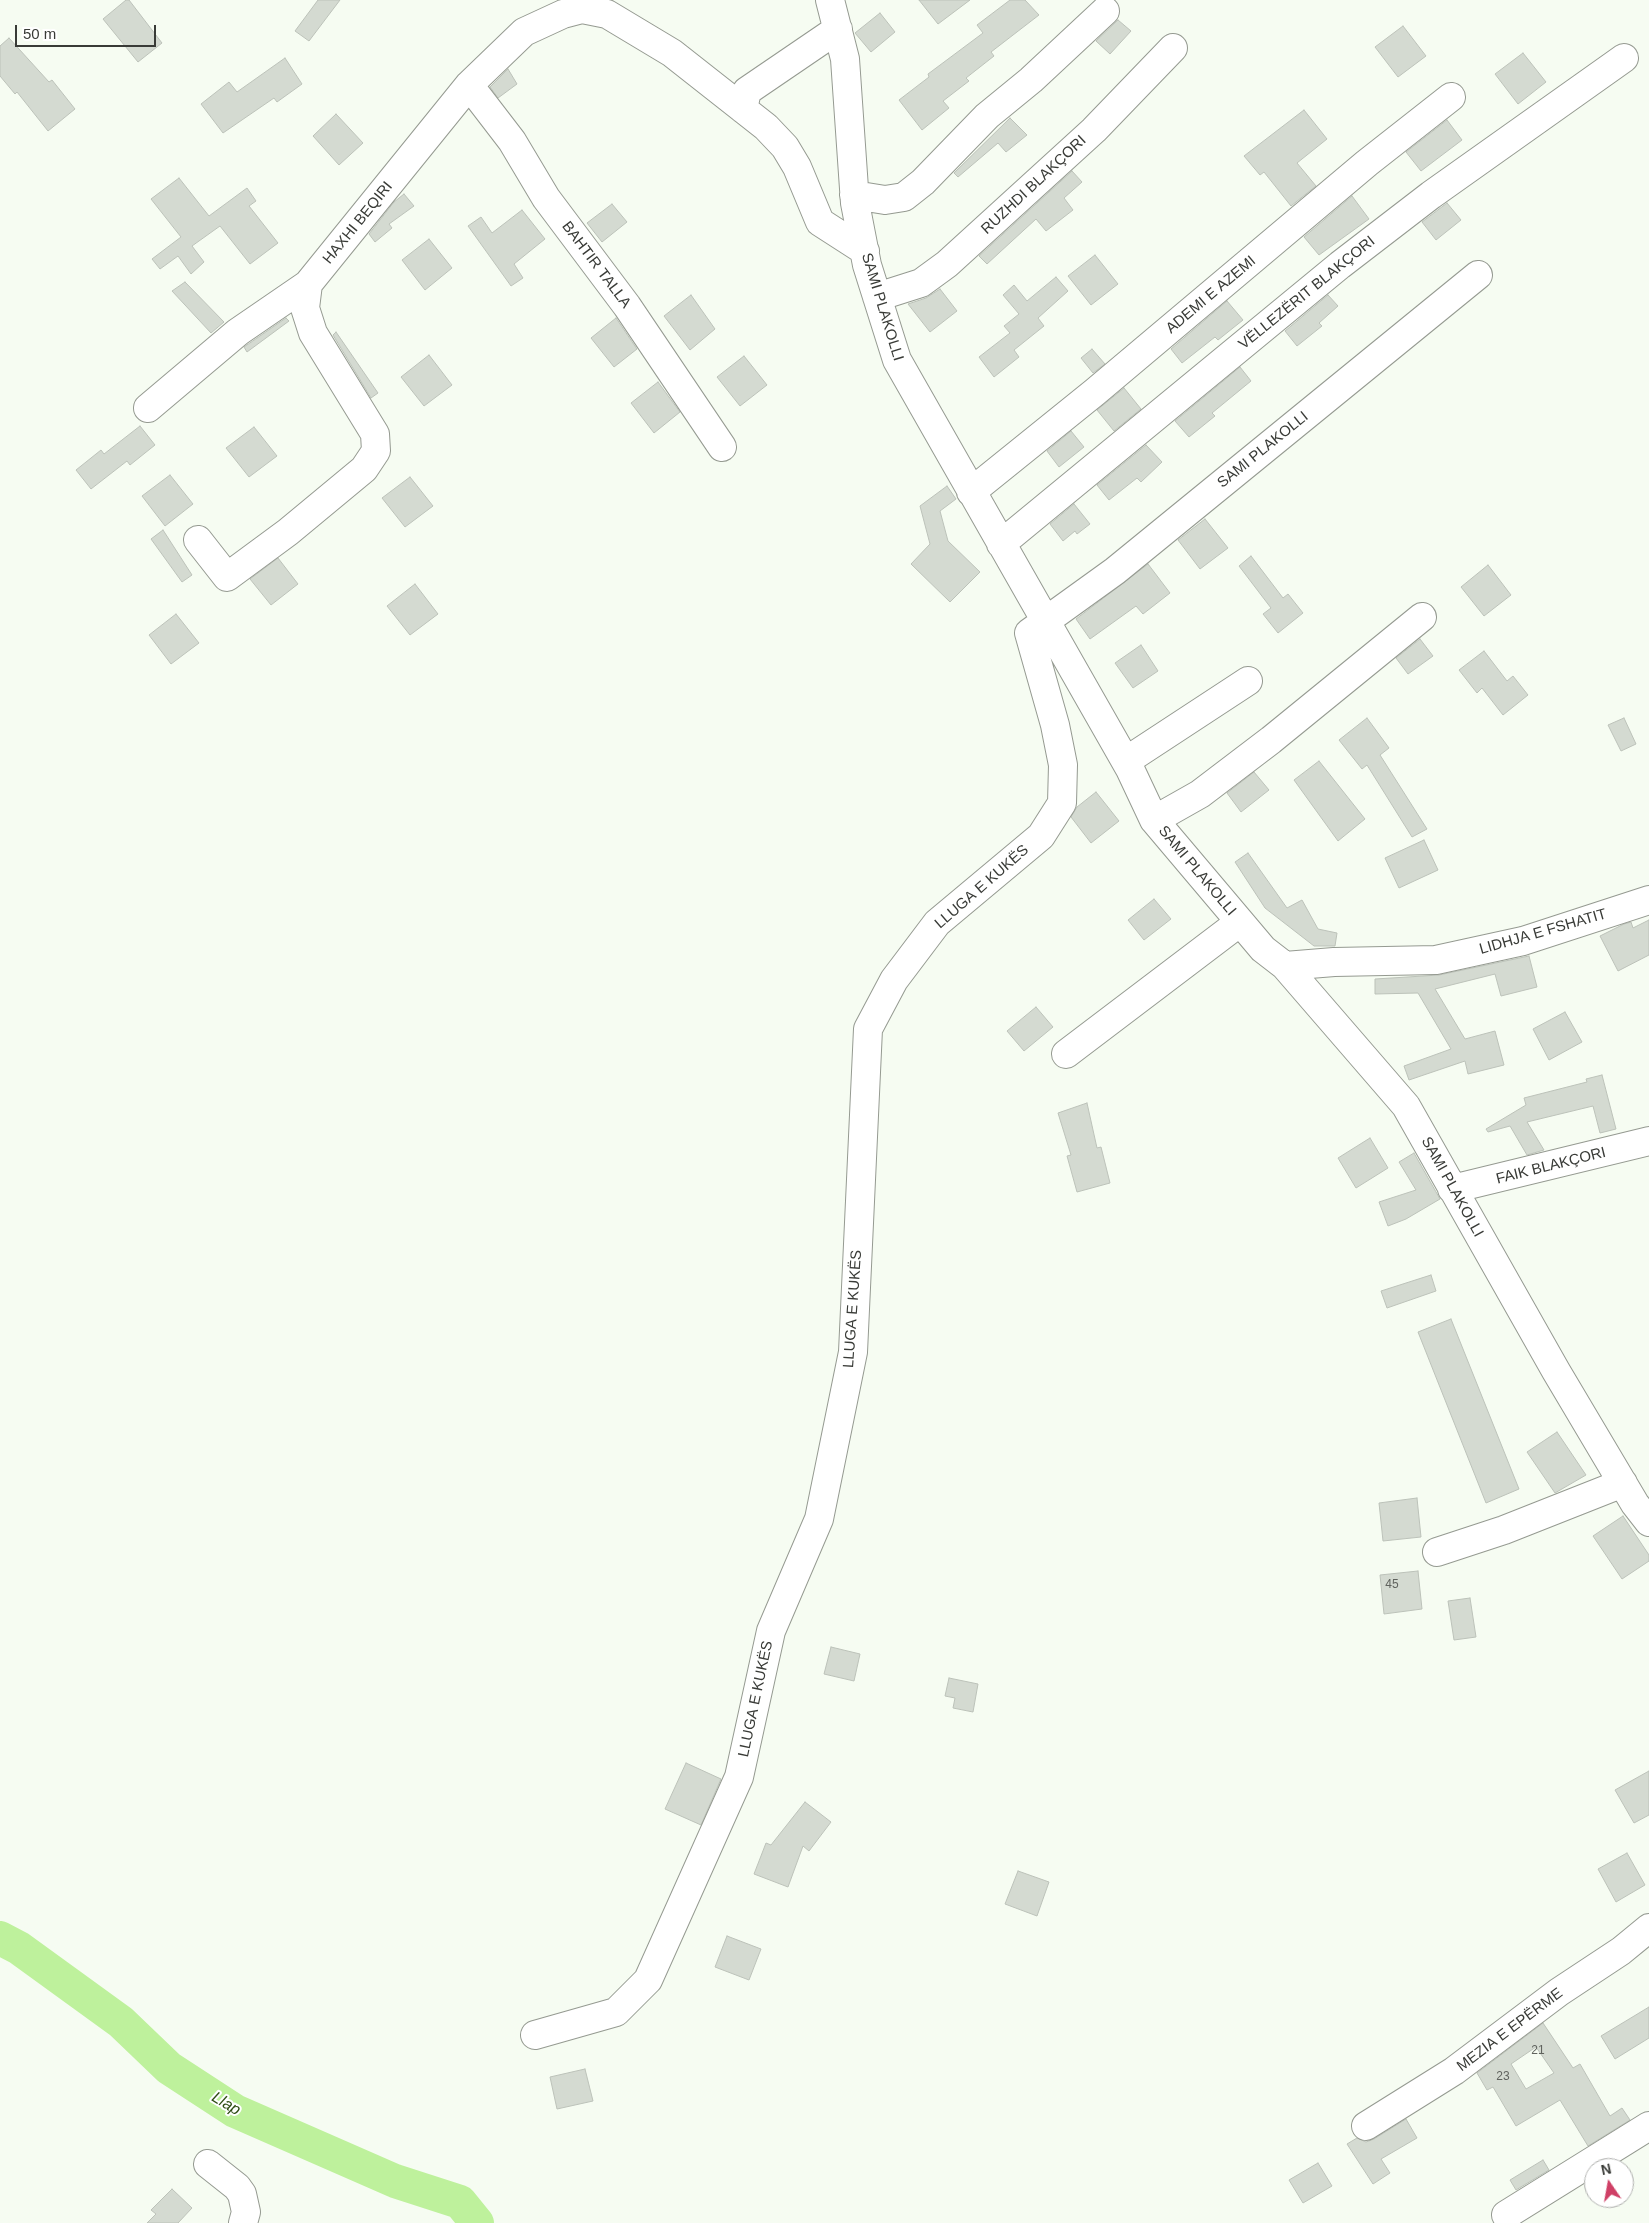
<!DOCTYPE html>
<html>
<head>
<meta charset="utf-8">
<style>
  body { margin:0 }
  #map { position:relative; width:1649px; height:2223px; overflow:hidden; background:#f6fcf2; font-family:Helvetica,sans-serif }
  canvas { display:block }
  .north { position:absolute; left:1584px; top:2158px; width:50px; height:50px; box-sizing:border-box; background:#fff; border:1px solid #b0b1af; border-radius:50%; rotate:348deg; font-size:14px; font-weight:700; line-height:20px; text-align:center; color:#393b37 }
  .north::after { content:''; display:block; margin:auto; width:18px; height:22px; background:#cf4066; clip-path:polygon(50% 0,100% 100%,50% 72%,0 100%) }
  .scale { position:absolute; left:15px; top:25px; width:141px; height:22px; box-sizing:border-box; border:2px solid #393b37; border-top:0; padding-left:6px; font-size:15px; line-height:18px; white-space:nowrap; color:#393b37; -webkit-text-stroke:4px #fff; paint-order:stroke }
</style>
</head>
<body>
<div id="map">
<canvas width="1649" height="2223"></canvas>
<div class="north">N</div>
<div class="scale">50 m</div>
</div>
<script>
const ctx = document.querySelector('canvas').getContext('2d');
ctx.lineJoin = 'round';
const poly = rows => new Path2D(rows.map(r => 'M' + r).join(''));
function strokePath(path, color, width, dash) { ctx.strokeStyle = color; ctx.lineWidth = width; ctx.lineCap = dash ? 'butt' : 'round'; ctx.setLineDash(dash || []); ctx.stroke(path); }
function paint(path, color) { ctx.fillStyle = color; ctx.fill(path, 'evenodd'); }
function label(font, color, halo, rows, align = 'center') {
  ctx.font = font + ' Helvetica,sans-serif'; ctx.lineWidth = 4; ctx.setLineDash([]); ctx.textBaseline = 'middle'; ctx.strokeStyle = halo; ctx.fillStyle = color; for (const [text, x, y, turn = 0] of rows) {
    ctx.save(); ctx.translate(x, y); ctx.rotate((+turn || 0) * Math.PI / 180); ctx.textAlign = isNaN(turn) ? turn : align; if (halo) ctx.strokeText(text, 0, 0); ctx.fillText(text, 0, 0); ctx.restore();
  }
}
strokePath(poly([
  [0,1938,19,1948,121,2022,169,2068,235,2111,395,2181,460,2202,477,2223]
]), '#bef19c', 34);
const building = poly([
  [126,0,129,0,162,43,138,62,103,19,126,0],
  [318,0,340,0,309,41,295,31,318,0],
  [919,0,970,0,938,24,919,0],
  [1010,0,1025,0,1039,15,991,52,994,56,966,78,969,81,943,101,949,108,922,130,899,100,929,77,928,74,983,33,977,25,1010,0],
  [880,13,895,32,871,52,855,33,880,13],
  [1118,20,1131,31,1110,54,1096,41,1118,20],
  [1403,26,1426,56,1398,77,1375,47,1403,26],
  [9,38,49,82,52,80,75,109,48,131,17,92,15,94,0,76,0,46,9,38],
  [1523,53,1546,82,1518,104,1495,74,1523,53],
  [285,58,302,84,277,102,274,98,223,133,201,104,229,82,237,92,285,58],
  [508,69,517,84,498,98,490,87,508,69],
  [1304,110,1327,139,1297,163,1316,186,1291,206,1264,172,1260,175,1244,156,1304,110],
  [336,114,363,143,339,165,313,136,336,114],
  [1010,118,1027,135,1006,152,998,143,958,177,954,173,1010,118],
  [1447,120,1462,140,1421,171,1406,152,1447,120],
  [1072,171,1082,182,1064,198,1073,210,1046,231,1036,219,987,264,979,256,1072,171],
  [179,178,209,216,247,188,256,201,249,206,278,243,250,264,220,226,192,246,204,262,191,274,178,256,160,269,152,259,181,237,151,199,179,178],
  [404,194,414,206,389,224,392,228,375,242,369,234,394,202,404,194],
  [1352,196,1369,219,1319,255,1304,237,1352,196],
  [1447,203,1461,220,1436,240,1422,222,1447,203],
  [612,204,627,222,602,242,587,223,612,204],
  [522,210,545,239,514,264,523,278,511,286,468,226,481,217,492,233,522,210],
  [429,239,452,268,425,290,402,260,429,239],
  [1095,255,1118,284,1091,305,1068,276,1095,255],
  [1056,277,1068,291,1038,318,1044,326,1014,350,1019,357,994,377,979,357,1010,333,1004,326,1019,314,1003,295,1014,285,1027,301,1056,277],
  [185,282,224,322,211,333,172,291,185,282],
  [940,289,957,311,930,332,908,304,926,298,940,289],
  [691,295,715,329,690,350,664,316,691,295],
  [1328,295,1338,306,1319,323,1322,326,1297,346,1285,331,1328,295],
  [1227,301,1243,320,1218,340,1215,337,1182,363,1171,349,1227,301],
  [286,318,289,321,247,352,244,347,286,318],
  [616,318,637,349,614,367,591,338,616,318],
  [336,332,378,393,371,398,333,335,336,332],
  [1092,349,1105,364,1093,373,1081,358,1092,349],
  [429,355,452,385,424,406,401,377,429,355],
  [744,356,767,385,740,406,717,377,744,356],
  [1240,367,1251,381,1212,413,1215,416,1189,437,1175,421,1240,367],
  [658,382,680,412,654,433,631,403,658,382],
  [1124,388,1141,409,1114,431,1097,410,1124,388],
  [140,426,155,445,130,465,127,461,91,489,76,470,101,450,104,454,140,426],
  [254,427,277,456,249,477,226,448,254,427],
  [1071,431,1084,447,1059,467,1047,451,1071,431],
  [1146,445,1162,462,1141,482,1137,478,1109,500,1097,485,1146,445],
  [170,475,193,504,165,526,142,496,170,475],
  [410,477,433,506,405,527,382,498,410,477],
  [947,486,956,499,940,511,948,541,980,572,950,602,911,564,930,544,920,506,947,486],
  [1074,504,1090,524,1077,534,1075,531,1063,541,1050,524,1074,504],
  [1205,519,1228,548,1200,569,1178,540,1205,519],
  [163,530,192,575,182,582,151,539,163,530],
  [1251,556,1283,598,1288,594,1303,613,1278,633,1263,614,1271,608,1239,566,1251,556],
  [278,558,298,584,271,605,250,579,278,558],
  [1148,564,1170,593,1143,614,1136,606,1090,639,1076,619,1148,564],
  [1488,565,1511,595,1484,616,1461,587,1488,565],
  [415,584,438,614,410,635,387,606,415,584],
  [176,614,199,643,171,664,149,635,176,614],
  [1420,639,1433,656,1408,674,1396,658,1420,639],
  [1141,645,1158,671,1133,688,1115,663,1141,645],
  [1484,651,1507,681,1513,676,1528,695,1503,715,1482,688,1477,693,1459,670,1484,651],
  [1367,718,1389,748,1380,755,1427,829,1412,837,1367,765,1362,769,1339,740,1367,718],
  [1624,718,1636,744,1621,751,1608,725,1624,718],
  [1319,761,1365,819,1338,841,1294,780,1319,761],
  [1254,772,1269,790,1241,812,1227,793,1254,772],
  [1096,792,1119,821,1091,843,1071,817,1077,807,1096,792],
  [1424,840,1438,870,1399,888,1385,858,1424,840],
  [1248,853,1287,908,1302,900,1318,929,1337,933,1335,946,1314,946,1265,908,1235,862,1248,853],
  [1154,899,1171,919,1144,940,1128,920,1154,899],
  [1649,920,1649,955,1618,971,1600,936,1624,924,1631,922,1633,928,1649,920],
  [1529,956,1537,987,1501,996,1495,974,1435,989,1465,1039,1495,1031,1504,1065,1468,1074,1465,1061,1409,1080,1404,1066,1451,1049,1418,993,1375,994,1375,979,1439,975,1529,956],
  [1036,1007,1053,1027,1024,1051,1007,1031,1036,1007],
  [1565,1012,1582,1042,1549,1060,1533,1029,1565,1012],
  [1602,1075,1616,1129,1600,1133,1593,1106,1527,1122,1544,1150,1527,1155,1510,1126,1488,1132,1486,1129,1526,1105,1524,1098,1587,1082,1586,1079,1602,1075],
  [1087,1103,1097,1148,1101,1147,1110,1183,1077,1192,1067,1156,1071,1155,1058,1113,1087,1103],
  [1370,1138,1388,1168,1356,1188,1338,1158,1370,1138],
  [1414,1153,1440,1199,1406,1219,1388,1226,1379,1202,1416,1190,1399,1162,1414,1153],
  [1431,1275,1436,1291,1387,1308,1381,1291,1431,1275],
  [1451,1319,1519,1489,1486,1503,1418,1332,1451,1319],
  [1557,1432,1586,1475,1555,1493,1527,1452,1557,1432],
  [1417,1498,1421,1537,1383,1541,1379,1503,1417,1498],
  [1623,1516,1649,1555,1649,1561,1622,1579,1593,1536,1623,1516],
  [1418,1571,1422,1609,1384,1614,1380,1575,1418,1571],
  [1470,1598,1476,1637,1454,1640,1448,1601,1470,1598],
  [831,1647,860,1654,854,1681,824,1674,831,1647],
  [949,1678,978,1684,973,1712,953,1708,955,1698,945,1696,949,1678],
  [686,1763,721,1779,701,1825,665,1809,686,1763],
  [1649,1771,1649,1815,1634,1823,1615,1790,1649,1771],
  [805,1802,831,1822,809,1851,803,1846,788,1887,754,1874,766,1843,771,1845,805,1802],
  [1627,1853,1645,1885,1616,1902,1598,1869,1627,1853],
  [1018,1871,1049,1882,1037,1916,1005,1904,1018,1871],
  [727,1936,761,1949,749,1980,715,1967,727,1936],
  [1649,2007,1649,2038,1615,2059,1601,2036,1649,2007],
  [1543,2023,1573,2068,1580,2064,1610,2116,1622,2108,1630,2120,1588,2146,1560,2100,1516,2126,1493,2087,1487,2090,1477,2073,1543,2023],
  [1536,2047,1554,2073,1526,2089,1511,2064,1536,2047],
  [585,2069,593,2101,557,2109,550,2077,585,2069],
  [1406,2119,1417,2138,1381,2159,1390,2173,1373,2184,1347,2144,1357,2138,1366,2142,1374,2139,1406,2119],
  [1543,2160,1549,2170,1516,2190,1510,2180,1543,2160],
  [1318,2163,1332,2186,1303,2203,1289,2180,1318,2163],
  [172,2189,192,2208,178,2223,147,2223,156,2214,151,2210,172,2189]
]);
paint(building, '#d4dad1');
strokePath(building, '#bcc2b9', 1);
const minor = poly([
  [830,0,845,59,855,203,867,265,897,360,1130,769,1154,820,1263,949,1285,966,1406,1106,1556,1371,1635,1504,1649,1522],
  [469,85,512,141,546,198,627,306,722,447],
  [743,109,747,91,838,29],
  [854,195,885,200,904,197,923,182,987,116,1031,80,1105,11],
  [877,297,921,283,947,264,1094,130,1173,48],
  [148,408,238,332,308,284],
  [971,492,1095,392,1367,163,1451,97],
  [198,540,227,577,288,532,364,469,376,451,375,434,313,333,305,308,308,284,469,85,524,32,563,14,582,9,607,14,672,53,766,127,785,147,797,167,820,222,865,251],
  [1001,544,1340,265,1431,195,1624,58],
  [1126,761,1248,681],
  [1154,820,1200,794,1271,740,1422,617],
  [1285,966,1334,962,1436,960,1523,941,1649,900],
  [1066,1054,1240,922],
  [1452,1189,1649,1141],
  [1437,1552,1504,1530,1623,1483],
  [535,2035,616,2012,648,1980,739,1777,771,1631,819,1519,853,1352,868,1029,894,980,937,923,1041,836,1062,803,1063,765,1055,725,1029,633,1115,571,1478,275],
  [1366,2126,1454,2071,1559,1992,1621,1951,1649,1928],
  [208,2164,237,2187,242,2194,246,2212,243,2223],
  [1506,2215,1649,2126]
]);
strokePath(minor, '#959a91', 30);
strokePath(minor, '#fff', 28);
label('12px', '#60635e', null, [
  ["45",1392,1585],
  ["21",1538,2051],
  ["23",1503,2077]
]);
label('15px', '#393b37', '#fff', [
  ["RUZHDI BLAKÇORI",1034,185,-43],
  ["HAXHI BEQIRI",358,223,-51],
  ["BAHTIR TALLA",596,265,53],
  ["VËLLEZËRIT BLAKÇORI",1307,293,-39],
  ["ADEMI E AZEMI",1211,295,-40],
  ["SAMI PLAKOLLI",882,307,73],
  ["SAMI PLAKOLLI",1263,450,-39],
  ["SAMI PLAKOLLI",1197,871,50],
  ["LLUGA E KUKËS",982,887,-41],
  ["LIDHJA E FSHATIT",1543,932,-16],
  ["FAIK BLAKÇORI",1551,1166,-14],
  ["SAMI PLAKOLLI",1452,1187,61],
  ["LLUGA E KUKËS",853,1309,-86],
  ["LLUGA E KUKËS",756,1699,-78],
  ["MEZIA E EPËRME",1510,2030,-37]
]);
label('italic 16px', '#2e4d14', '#fff', [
  ["Llap",226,2104,31]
]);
</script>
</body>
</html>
